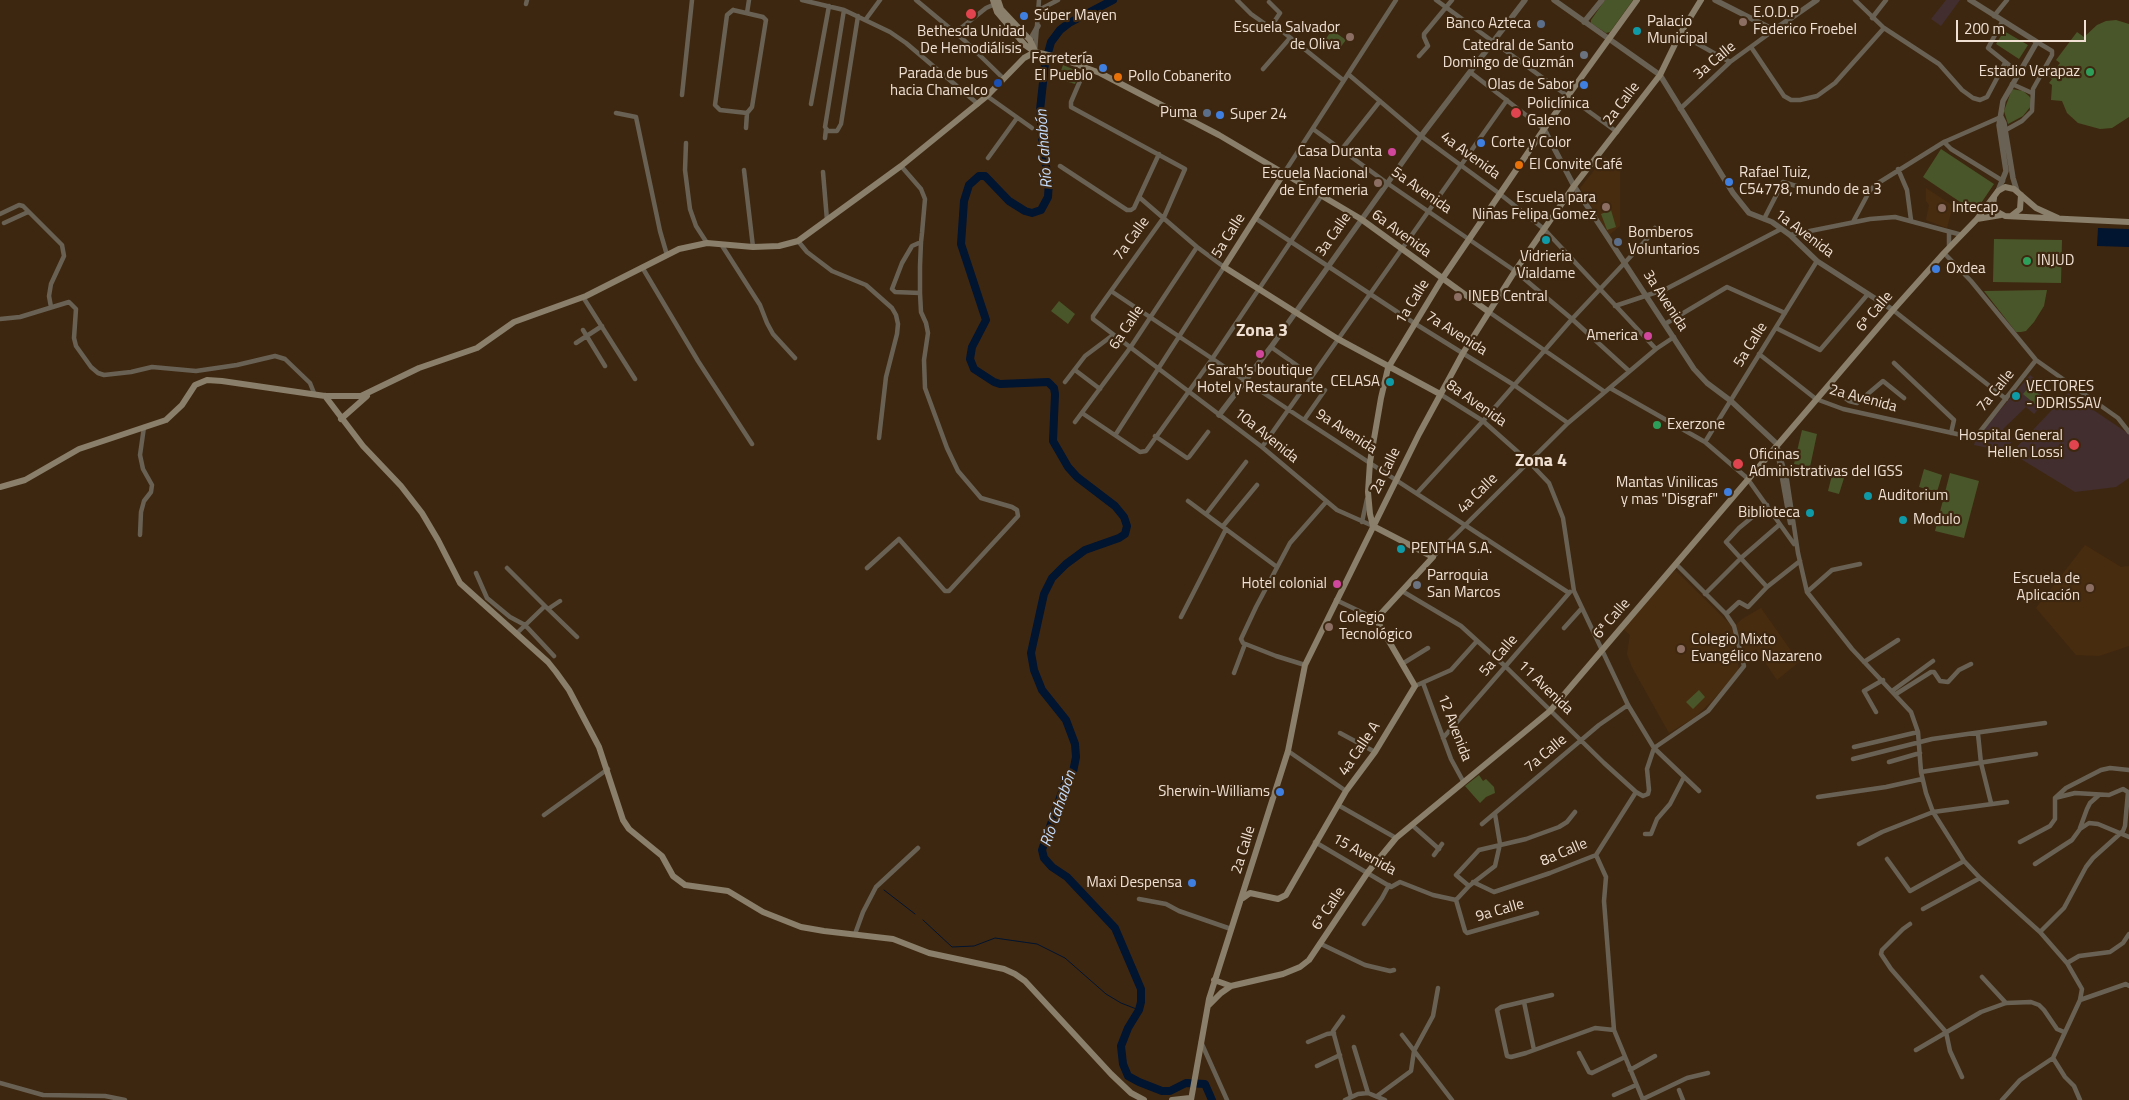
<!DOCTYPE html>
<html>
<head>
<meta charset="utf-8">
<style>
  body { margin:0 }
  #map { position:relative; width:2129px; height:1100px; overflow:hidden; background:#3e2710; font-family:"Titillium Web",sans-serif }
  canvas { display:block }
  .scale { position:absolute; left:1956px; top:20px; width:130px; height:22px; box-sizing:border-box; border:2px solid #efe0d3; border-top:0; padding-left:6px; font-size:15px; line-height:18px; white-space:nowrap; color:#efe0d3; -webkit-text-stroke:4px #3e2710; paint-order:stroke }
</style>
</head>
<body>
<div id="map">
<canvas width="2129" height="1100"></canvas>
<div class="scale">200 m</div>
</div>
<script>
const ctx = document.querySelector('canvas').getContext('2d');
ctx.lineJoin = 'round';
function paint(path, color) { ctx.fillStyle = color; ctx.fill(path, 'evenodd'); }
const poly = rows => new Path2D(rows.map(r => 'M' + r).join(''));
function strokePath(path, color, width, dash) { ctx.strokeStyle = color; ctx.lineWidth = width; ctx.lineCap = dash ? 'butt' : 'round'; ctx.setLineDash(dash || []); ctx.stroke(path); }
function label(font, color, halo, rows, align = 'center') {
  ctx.font = font + ' "Titillium Web",sans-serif'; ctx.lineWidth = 4.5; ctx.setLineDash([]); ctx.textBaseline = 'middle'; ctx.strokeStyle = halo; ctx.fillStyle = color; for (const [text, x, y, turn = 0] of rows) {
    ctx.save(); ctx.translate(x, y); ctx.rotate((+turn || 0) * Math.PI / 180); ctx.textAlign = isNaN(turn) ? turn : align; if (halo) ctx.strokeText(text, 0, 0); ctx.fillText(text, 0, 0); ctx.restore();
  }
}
paint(poly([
  [1605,157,1620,170,1620,226,1609,235,1580,188],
  [1926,188,1955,207,1952,209,1947,228,1926,220,1929,205,1926,201],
  [2085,545,2121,567,2129,566,2129,646,2099,656,2076,655,2036,608],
  [1675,570,1732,626,1739,670,1713,700,1694,718,1669,733,1632,667,1627,654,1630,635,1623,629],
  [1761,608,1799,662,1777,680,1756,649,1743,660,1736,625,1742,619]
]), '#482c0f');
paint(poly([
  [1946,0,1960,0,1941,26,1931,19],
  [2030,375,2038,381,2033,386,2047,400,2034,414,2026,407,2003,429,2013,438,2007,452,1974,445,1976,438],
  [2068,393,2129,434,2129,478,2116,487,2075,492,2011,453]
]), '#422e2e');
paint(poly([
  [1605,0,1633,0,1610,32,1606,33,1591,23,1591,20],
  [2116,20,2129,24,2129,117,2112,128,2100,129,2078,123,2067,113,2062,101,2051,100,2052,85,2049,83,2052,79,2048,76,2054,67,2056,68,2060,63,2056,60,2077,32,2084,37,2097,25,2106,21],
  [1332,30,1346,40,1339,49,1325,40],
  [2004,31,2028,45,2019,59,1996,44],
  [1063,65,1080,72,1075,84,1058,79],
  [2012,89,2023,91,2029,96,2031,99,2031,106,2023,116,2008,124,2004,111],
  [1941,149,1994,184,1975,212,1923,177],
  [1611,210,1616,227,1607,230,1601,214],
  [1994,239,2062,240,2061,283,1993,282],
  [2047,290,2044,306,2034,322,2026,331,2021,332,2016,332,1984,291],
  [1059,301,1075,314,1068,324,1051,311],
  [2030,386,2043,398,2036,405,2023,394],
  [1802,430,1817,434,1810,467,1794,464],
  [1924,469,1942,475,1937,492,1919,487],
  [1833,471,1845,475,1839,494,1828,491],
  [1950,473,1979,481,1964,538,1935,531],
  [1699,690,1705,697,1693,709,1686,702],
  [1479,775,1483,781,1486,779,1494,787,1495,793,1486,797,1480,803,1465,786]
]), '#495629');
paint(poly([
  [2098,228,2129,229,2129,247,2097,246]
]), '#011430');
strokePath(poly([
  [884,890,915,914],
  [923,920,952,947,974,946,995,938,1037,944,1065,958,1106,994,1121,1003,1139,1010]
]), '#011430', 1);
strokePath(poly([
  [1113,0,1069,23,1060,30,1051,42,1045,64,1040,110,1043,151,1049,181,1048,197,1041,210,1032,213,1025,211,1009,201,985,176,979,176,969,185,964,201,961,244,986,320,972,347,970,359,974,369,994,382,1000,384,1048,382,1054,388,1055,394,1053,441,1068,467,1077,477,1115,506,1124,517,1127,526,1125,534,1119,538,1085,550,1066,564,1052,578,1044,594,1031,653,1034,670,1042,690,1066,720,1075,744,1076,757,1073,772,1064,786,1042,850,1044,858,1052,867,1067,877,1115,928,1141,989,1141,1002,1139,1010,1128,1028,1121,1046,1123,1064,1128,1076,1139,1082,1162,1091,1170,1091,1186,1083,1205,1084,1212,1100]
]), '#011430', 8);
strokePath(poly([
  [802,0,844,10,890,32,906,43,978,104],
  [916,0,964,40,1003,78],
  [1237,0,1251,14,1268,26,1277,27,1343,80],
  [1436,0,1617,132],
  [1855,0,1884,28,1939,64,1962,90,1973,98,1980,100,1987,97,2005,63],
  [1269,2,1280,13,1272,25],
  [526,4,527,0],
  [733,10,763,17,766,20,752,107,747,113,720,110,715,105,727,15,733,10],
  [844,10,825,127,828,131,837,131,841,124,858,16],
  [1039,10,1058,0],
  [747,13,749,0],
  [1994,16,2007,0],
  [1872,18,1886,0],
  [866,19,880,0],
  [2002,22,1988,48,2019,73],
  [956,32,986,8,995,4],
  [1680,34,1730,62],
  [1751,47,1784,96,1791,100,1800,100,1817,96,1835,83,1884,28],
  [1035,51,1039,0],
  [1419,56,1428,46,1424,37,1424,34,1452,0],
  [1086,67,1071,102,1071,107,1185,169,1164,217,1093,316,1093,319,1262,447,1337,510,1373,526],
  [1263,69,1290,38],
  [1470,72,1544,129],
  [1348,74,1421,136,1500,194,1544,229,1656,349],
  [2012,84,2032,93],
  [682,95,692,0],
  [987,96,1032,128],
  [811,104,829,6],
  [1680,109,1730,62,1774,30],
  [616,113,636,117,660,231,667,255],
  [746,128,747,113],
  [1313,129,1387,183,1515,271,1572,319,1629,371],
  [2004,131,2022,121,2032,111,2033,89,2052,55,2052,51,2037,42],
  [825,138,826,129],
  [1944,142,1951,149,2003,181],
  [686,143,685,170,690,209,696,226,707,243],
  [1342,149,1380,101],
  [988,158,1017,118],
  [901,166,921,189,925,199,922,233,921,242,920,266,920,293,895,292,892,289,902,263,912,246,921,242],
  [1060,166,1127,210,1131,210,1134,208,1159,154],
  [1898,169,1907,190,1911,220],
  [744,170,753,247],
  [823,172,827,220],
  [1284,173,1396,0],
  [0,214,19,205,23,206,62,245,64,256,51,284,49,296,51,307],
  [1255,218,1414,323,1514,385,1568,423],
  [1764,219,1783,182,1816,192],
  [1853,222,1869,192,1875,185,1944,142,2001,117],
  [4,223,28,212],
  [1949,232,1949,248],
  [1790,235,1870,219,1895,217,1962,235],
  [798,241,807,252,832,271,866,285,892,308,896,315,898,324,897,334,886,377,879,438],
  [721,244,760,305,767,323,773,334,795,358],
  [1944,253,1971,281,2036,360,2118,418,2129,432],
  [642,267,698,361,752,444],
  [1111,291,1304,420,1569,593],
  [583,297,635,379],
  [1615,306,1666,289,1781,229],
  [1893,310,2006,399],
  [1489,312,1605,392],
  [0,319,20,317,69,302,76,309,74,338,76,346,91,367,98,373,104,375,131,372,152,367,196,371,237,365,275,356,285,359,310,383,314,393],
  [1665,324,1727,287,1785,313],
  [1776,328,1820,350,1868,294],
  [583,330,605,366],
  [576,343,602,326],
  [1271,347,1312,376],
  [1759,354,1816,399,1843,409,1975,438,2036,360],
  [1894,363,1954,420,1951,433],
  [1075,370,1100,389],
  [1065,382,1085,356,1113,335],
  [1829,386,1849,401,1857,403,1883,381,1904,398],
  [1610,388,1705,442,1747,478,1794,544],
  [1440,394,1483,421,1528,461,1549,483,1563,518,1574,591,1628,705,1654,748,1699,791],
  [1082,413,1140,452,1146,451,1212,359,1322,195],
  [1304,420,1325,390],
  [1075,422,1130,348,1197,247],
  [1116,434,1224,267,1197,247,1139,197],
  [1155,436,1187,458,1189,457,1208,432],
  [1705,442,1817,261],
  [1777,445,1787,480,1798,553,1807,592,1852,649,1911,712,1918,732,1921,772,1926,793,1933,812,1964,861,1980,878,2040,932,2067,963,2082,989,2080,1000,2053,1058,2020,1080,2002,1100],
  [1262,447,1507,100],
  [1779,461,1790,523],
  [1417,493,1483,421,1572,319,1647,239,1655,228],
  [1188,501,1277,567],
  [1767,505,1739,528,1726,542,1767,587],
  [1206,514,1246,462],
  [1362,522,1367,499],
  [1223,526,1257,485],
  [140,535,141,512,144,501,151,492,152,485,143,469,140,455,144,427],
  [1433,557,1568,423,1656,349,1674,337],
  [507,568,548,609,560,601],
  [867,568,899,539,945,591,949,591,1018,516,1017,510,1012,507,981,498,958,471,947,448,925,388,924,360,928,333,926,323,921,312,920,293],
  [476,573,487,598,510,617,525,625,554,656],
  [1402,591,1461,626,1506,667,1604,763,1636,792,1643,796,1648,794,1649,790,1647,769,1654,748,1708,711,1744,666,1734,626,1726,614,1676,564],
  [1807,592,1832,570,1860,564],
  [1705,594,1741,558,1779,525],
  [1336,600,1376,619],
  [1726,614,1739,602,1748,607,1767,587,1800,561],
  [1181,617,1226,529],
  [1564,628,1582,608],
  [516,634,545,606,577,637],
  [1864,662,1898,640],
  [1402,664,1428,648],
  [1305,665,1276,656,1243,643,1241,639,1256,607,1290,543,1326,502],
  [1234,673,1245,644],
  [1423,683,1451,759,1463,781],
  [1415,686,1451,670,1477,641],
  [1892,691,1933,661],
  [1896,694,1931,672,1934,672,1940,681,1948,682,1959,670,1971,664],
  [1876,712,1864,691,1883,680],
  [1340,733,1375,752],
  [1978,734,1981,763,1991,803],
  [1443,738,1570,592],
  [1854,747,1918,732],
  [1288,751,1346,791],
  [1853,759,1932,739,2045,723],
  [1889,762,1920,753],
  [1921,772,2036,754],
  [1818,797,1886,787,1922,779],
  [2055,798,2075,793,2109,795,2123,789,2128,792],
  [1338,805,1396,838],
  [544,815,608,769],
  [1482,824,1599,725,1628,705],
  [1412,825,1439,849],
  [2080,828,2087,809,2090,803,2099,795],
  [1645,834,1651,834,1657,819,1670,804,1684,777],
  [1315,842,1391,887,1400,882,1433,895,1456,900],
  [2020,842,2050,826,2055,819,2055,798,2066,788,2101,770,2110,768,2129,770],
  [1859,844,1882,832,1933,812,2007,802],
  [1434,855,1442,844],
  [1596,855,1606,877,1604,901,1614,1030,1643,1100],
  [1887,859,1910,891,1964,861],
  [2035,864,2072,840,2080,829,2089,823,2098,824,2129,837],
  [1473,882,1494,892,1550,873,1596,855,1636,792],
  [1469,886,1456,875,1479,850,1526,839,1559,827,1567,822,1575,812],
  [1139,899,1166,904,1179,911,1231,929],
  [1456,900,1465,931,1467,933,1537,913],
  [1456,900,1469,886,1495,866,1500,844,1495,814],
  [1923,909,1980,878],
  [1364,924,1382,898,1389,885],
  [1910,924,1903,929,1882,950,1881,954,1891,969,1946,1032,1950,1051,1962,1077],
  [2040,932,2064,908,2086,867,2093,858,2123,831,2125,826,2128,792],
  [855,934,863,912,876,887,918,848],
  [1321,944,1365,965,1390,971,1394,970],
  [2067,963,2079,956,2110,952,2123,943,2129,934],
  [1982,977,2006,1003],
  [1552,995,1501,1007,1497,1010,1507,1056,1511,1057,1526,1053,1595,1028,1614,1030],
  [2080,1000,2126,984,2129,986],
  [1524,1002,1534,1050],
  [1343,1017,1333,1031,1351,1097],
  [1402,1035,1452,1100],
  [1201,1042,1227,1100],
  [1308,1042,1327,1034,1334,1033],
  [1354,1047,1368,1093],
  [1916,1050,1981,1012,2006,1003,2031,1002,2039,1005,2044,1010,2057,1029,2064,1032],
  [1579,1053,1589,1072,1592,1073,1625,1057],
  [2053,1058,2065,1077,2074,1086,2080,1100],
  [1317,1066,1340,1055],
  [1630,1070,1655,1056],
  [0,1083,43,1095,105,1096,125,1100],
  [1679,1090,1683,1100],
  [1614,1095,1636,1085],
  [1377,1096,1411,1071,1414,1051,1433,1016,1438,988],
  [1643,1099,1687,1078,1708,1073],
  [1345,1100,1358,1094,1368,1093,1385,1100]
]), '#696254', 4.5);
strokePath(poly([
  [1554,0,1660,75,1733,193,1749,213,1772,222,1790,235,1817,261,1893,310],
  [1715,0,1774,30,1817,0],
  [1970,0,2037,42,2003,101,1999,125,2006,171,1998,191],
  [1584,22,1602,0],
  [1030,40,1038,26],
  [2001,117,2004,123,2013,178,2017,191],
  [1544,129,1574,186,1694,369,1707,383,1731,401,1777,444],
  [1219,415,1271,347,1421,136,1525,0]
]), '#696254', 5.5);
strokePath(poly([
  [993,0,997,12,1025,45,1035,52],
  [998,0,1001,9,1030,40,1035,51],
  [1284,173,1224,267,1338,339,1440,394],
  [1994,198,1993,204,1996,211,2005,216,2129,222],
  [2011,216,2020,209,2021,195],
  [1977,219,2001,215],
  [325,396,363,446,401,486,422,513,438,540,460,583,548,662,556,672,569,690,599,747,623,820,629,829,662,856,673,876,685,885,728,891,763,912,801,927,824,931,893,939,929,953,1004,969,1015,974,1025,981,1111,1074,1131,1093,1144,1100],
  [341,419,367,396],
  [0,487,25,480,79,449,166,420,182,405,195,385,207,380,222,381,325,396,361,396,419,368,477,348,514,322,586,296,679,249,707,243,753,247,779,246,798,241,901,166,987,96,1024,58,1035,52,1057,57,1100,73,1219,135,1361,219,1489,312],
  [1373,526,1370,514,1368,492,1370,462,1381,398,1388,368,1442,279,1544,129,1637,0],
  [1243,898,1250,893,1278,899,1286,895,1346,791,1375,752,1415,686,1376,619,1433,557,1373,526],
  [1214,980,1231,986],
  [1208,1006,1221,993,1231,986,1283,974,1300,967,1309,960,1368,872,1396,838,1550,711,1893,310,1944,253,1977,219,1998,191,2005,187,2014,189,2036,208,2058,218],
  [1172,1100,1190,1098],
  [1191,1100,1209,999,1288,751,1305,665,1419,434,1463,353,1515,271,1574,186,1660,75,1680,34,1701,0]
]), '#8a7f6a', 6);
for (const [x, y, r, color] of [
  [971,14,6,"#e0444e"],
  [1024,16,5,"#3f7fe0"],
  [1743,22,5,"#8d6e63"],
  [1541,24,5,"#5c6f8a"],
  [1637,31,5,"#0f9aa8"],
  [1350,37,5,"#8d6e63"],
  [1584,55,5,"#6b7280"],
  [1103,68,5,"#3f7fe0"],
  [2090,72,5,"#2e9e5b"],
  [1118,77,5,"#e8710a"],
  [998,83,5,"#1a4fb4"],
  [1584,85,5,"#3f7fe0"],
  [1207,113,5,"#5c6f8a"],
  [1516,113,6,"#e0444e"],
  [1220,115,5,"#3f7fe0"],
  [1481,143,5,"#3f7fe0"],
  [1392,152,5,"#d1479c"],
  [1519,165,5,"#e8710a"],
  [1729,182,5,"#3f7fe0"],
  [1378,183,5,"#8d6e63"],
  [1606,207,5,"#8d6e63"],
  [1942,208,5,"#8d6e63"],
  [1546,240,5,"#0f9aa8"],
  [1618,242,5,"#5c6f8a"],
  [2027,261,5,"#2e9e5b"],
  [1936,269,5,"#3f7fe0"],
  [1458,297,5,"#8d6e63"],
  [1648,336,5,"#d1479c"],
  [1260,354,5,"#d1479c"],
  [1390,382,5,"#0f9aa8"],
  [2016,396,5,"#0f9aa8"],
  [1657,425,5,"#2e9e5b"],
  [2074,445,6,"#e0444e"],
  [1738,464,6,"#e0444e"],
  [1728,492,5,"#3f7fe0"],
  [1868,496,5,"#0f9aa8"],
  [1810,513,5,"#0f9aa8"],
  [1903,520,5,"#0f9aa8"],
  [1401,549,5,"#0f9aa8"],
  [1337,584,5,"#d1479c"],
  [1417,585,5,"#6b7280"],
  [2090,588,5,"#8d6e63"],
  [1329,627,5,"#8d6e63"],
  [1681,649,5,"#8d6e63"],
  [1280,792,5,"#3f7fe0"],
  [1192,883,5,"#3f7fe0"]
]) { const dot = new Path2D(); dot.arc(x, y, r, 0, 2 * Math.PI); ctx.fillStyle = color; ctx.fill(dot); strokePath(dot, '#3e2710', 2); }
label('15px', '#efe0d3', '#3e2710', [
  ["E.O.D.P",1753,13],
  ["Federico Froebel",1753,30],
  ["Súper Mayen",1034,16],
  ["Palacio",1647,22],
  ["Municipal",1647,39],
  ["Banco Azteca",1531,24,"right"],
  ["Escuela Salvador",1340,28,"right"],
  ["de Oliva",1340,45,"right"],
  ["Bethesda Unidad",971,32,"center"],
  ["De Hemodiálisis",971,49,"center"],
  ["Catedral de Santo",1574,46,"right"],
  ["Domingo de Guzmán",1574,63,"right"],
  ["Ferretería",1093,59,"right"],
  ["El Pueblo",1093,76,"right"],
  ["Estadio Verapaz",2080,72,"right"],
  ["Parada de bus",988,74,"right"],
  ["hacia Chamelco",988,91,"right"],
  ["Pollo Cobanerito",1128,77],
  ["Olas de Sabor",1574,85,"right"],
  ["Policlínica",1527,104],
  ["Galeno",1527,121],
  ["Puma",1197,113,"right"],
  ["Super 24",1230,115],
  ["Corte y Color",1491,143],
  ["Casa Duranta",1382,152,"right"],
  ["El Convite Café",1529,165],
  ["Rafael Tuiz,",1739,173],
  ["C54778, mundo de a 3",1739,190],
  ["Escuela Nacional",1368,174,"right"],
  ["de Enfermeria",1368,191,"right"],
  ["Escuela para",1596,198,"right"],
  ["Niñas Felipa Gomez",1596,215,"right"],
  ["Intecap",1952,208],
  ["Bomberos",1628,233],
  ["Voluntarios",1628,250],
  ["Vidrieria",1546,257,"center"],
  ["Vialdame",1546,274,"center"],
  ["INJUD",2037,261],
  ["Oxdea",1946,269],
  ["INEB Central",1468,297],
  ["America",1638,336,"right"],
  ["Sarah’s boutique",1260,371,"center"],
  ["Hotel y Restaurante",1260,388,"center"],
  ["CELASA",1380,382,"right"],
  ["VECTORES",2026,387],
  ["- DDRISSAV",2026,404],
  ["Exerzone",1667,425],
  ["Hospital General",2063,436,"right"],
  ["Hellen Lossi",2063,453,"right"],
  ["Oficinas",1749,455],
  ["Administrativas del IGSS",1749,472],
  ["Mantas Vinilicas",1718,483,"right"],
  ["y mas \"Disgraf\"",1718,500,"right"],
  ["Auditorium",1878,496],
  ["Biblioteca",1800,513,"right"],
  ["Modulo",1913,520],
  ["PENTHA S.A.",1411,549],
  ["Parroquia",1427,576],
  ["San Marcos",1427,593],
  ["Escuela de",2080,579,"right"],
  ["Aplicación",2080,596,"right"],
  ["Hotel colonial",1327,584,"right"],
  ["Colegio",1339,618],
  ["Tecnológico",1339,635],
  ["Colegio Mixto",1691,640],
  ["Evangélico Nazareno",1691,657],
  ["Sherwin-Williams",1270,792,"right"],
  ["Maxi Despensa",1182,883,"right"]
], 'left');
label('15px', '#efe0d3', '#3e2710', [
  ["3a Calle",1715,61,-40],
  ["2a Calle",1622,104,-53],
  ["4a Avenida",1470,156,36],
  ["5a Avenida",1421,191,35],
  ["6a Avenida",1401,234,36],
  ["1a Avenida",1804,234,37],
  ["3a Calle",1334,235,-55],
  ["5a Calle",1229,236,-58],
  ["7a Calle",1132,239,-54],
  ["3a Avenida",1665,301,57],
  ["1a Calle",1413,302,-58],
  ["6ª Calle",1875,312,-50],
  ["6a Calle",1127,328,-56],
  ["7a Avenida",1456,334,32],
  ["5a Calle",1751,345,-58],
  ["7a Calle",1996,391,-51],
  ["2a Avenida",1863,399,15],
  ["8a Avenida",1476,404,35],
  ["9a Avenida",1346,432,33],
  ["10a Avenida",1266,436,39],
  ["2a Calle",1386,471,-64],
  ["4a Calle",1478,494,-45],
  ["6ª Calle",1612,619,-49],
  ["5a Calle",1499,656,-49],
  ["11 Avenida",1545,688,44],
  ["12 Avenida",1454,728,69],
  ["4a Calle A",1360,749,-56],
  ["7a Calle",1546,754,-40],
  ["2a Calle",1244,850,-73],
  ["8a Calle",1564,853,-23],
  ["15 Avenida",1364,855,29],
  ["6ª Calle",1329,909,-57],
  ["9a Calle",1500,911,-16]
]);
label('italic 16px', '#c4ddfe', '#3e2710', [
  ["Río Cahabón",1045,149,-94],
  ["Río Cahabón",1059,809,-71]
]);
label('bold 18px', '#efe0d3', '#3e2710', [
  ["Zona 3",1262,332],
  ["Zona 4",1541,462]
]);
</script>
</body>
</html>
